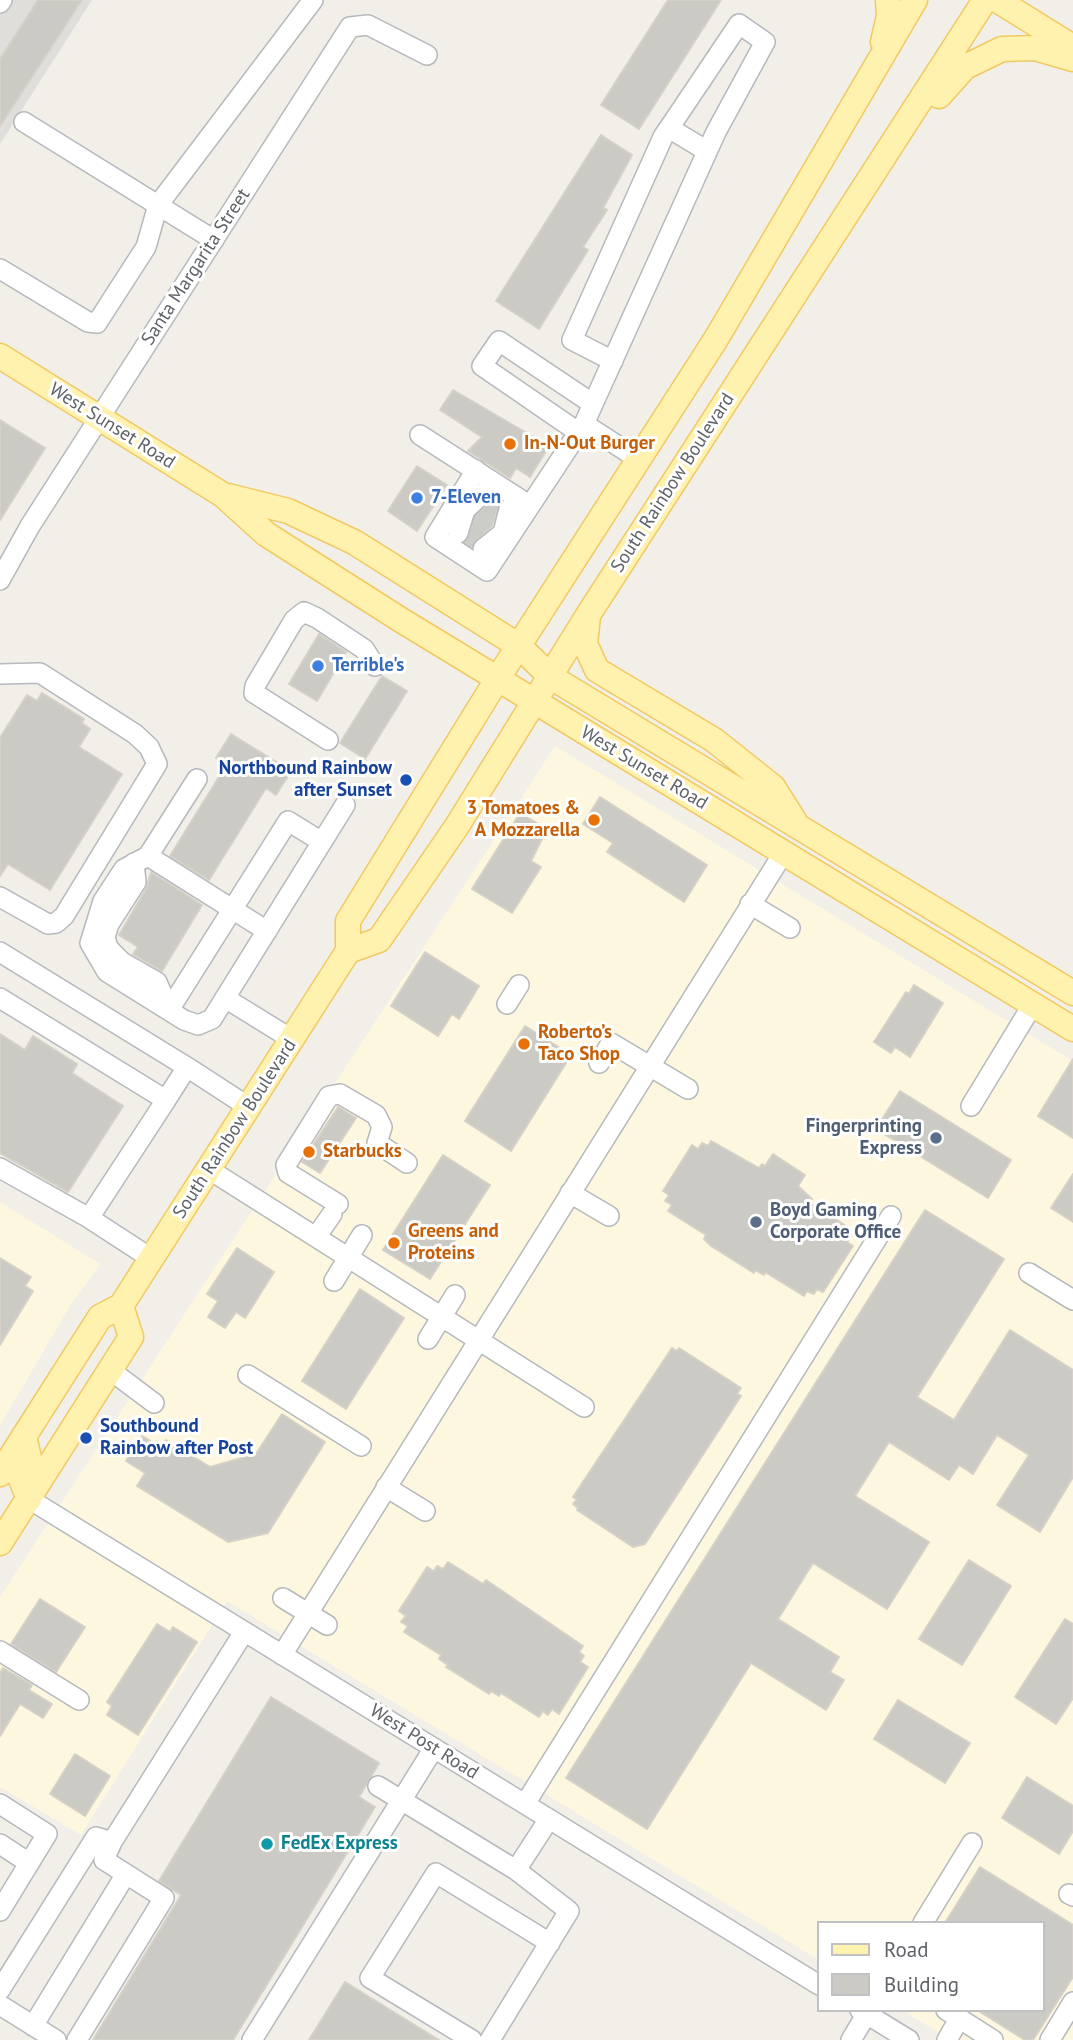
<!DOCTYPE html>
<html>
<head>
<meta charset="utf-8">
<style>
  body { margin:0 }
  #map { position:relative; width:1073px; height:2040px; overflow:hidden; background:#f1efe8; font-family:"PT Sans",sans-serif }
  canvas { display:block }
  .legend { position:absolute; left:817px; top:1921px; width:228px; height:91px; box-sizing:border-box; background:#fff; border:2px solid #bfc1c3; margin:0; padding:9px 12px; list-style:none; font-size:21px; color:#5f6368 }
  .legend li { display:flex; align-items:center; gap:14px; height:35px }
  .legend b { width:35px; border:2px solid #bfc1c3 }
</style>
</head>
<body>
<div id="map">
<canvas width="1073" height="2040"></canvas>
<ul class="legend">
<li><b style="height:9px;background:#fff2af"></b>Road</li>
<li><b style="height:19px;background:#cccac5"></b>Building</li>
</ul>
</div>
<script>
const ctx = document.querySelector('canvas').getContext('2d');
ctx.lineJoin = 'round';
function paint(path, color) { ctx.fillStyle = color; ctx.fill(path, 'evenodd'); }
const poly = rows => new Path2D(rows.map(r => 'M' + r).join(''));
function strokePath(path, color, width, dash) { ctx.strokeStyle = color; ctx.lineWidth = width; ctx.lineCap = dash ? 'butt' : 'round'; ctx.setLineDash(dash || []); ctx.stroke(path); }
function label(font, color, halo, rows, align = 'center') {
  ctx.font = font + ' "PT Sans",sans-serif'; ctx.lineWidth = 6; ctx.setLineDash([]); ctx.textBaseline = 'middle'; ctx.strokeStyle = halo; ctx.fillStyle = color; for (const [text, x, y, turn = 0] of rows) {
    ctx.save(); ctx.translate(x, y); ctx.rotate((+turn || 0) * Math.PI / 180); ctx.textAlign = isNaN(turn) ? turn : align; if (halo) ctx.strokeText(text, 0, 0); ctx.fillText(text, 0, 0); ctx.restore();
  }
}
paint(poly([
  [555,746,1073,1061,1073,2040,951,2040,902,2010,1043,2010,1043,1923,819,1923,819,1960,227,1601,81,1835,0,1787,0,1597],
  [0,1202,100,1264,72,1303,0,1425]
]), '#fef7e0');
paint(poly([
  [0,0,92,0,0,144]
]), '#e0deda');
const building = poly([
  [38,0,82,0,0,126,0,59,38,0],
  [668,0,721,0,639,129,601,105,668,0],
  [601,135,632,155,603,208,607,210,583,247,588,250,539,329,496,301,601,135],
  [453,390,549,446,530,477,516,468,510,478,468,451,482,437,440,410,453,390],
  [0,420,45,448,0,520,0,420],
  [417,466,447,485,417,531,388,511,417,466],
  [494,497,500,501,492,526,471,546,466,542,476,517,494,497],
  [319,634,346,652,317,701,289,684,319,634],
  [382,676,407,691,365,759,340,743,382,676],
  [42,693,84,719,82,723,90,729,79,747,122,774,50,890,8,864,0,876,0,738,27,695,37,701,42,693],
  [231,734,291,771,276,795,266,788,209,880,170,856,227,764,216,758,231,734],
  [600,797,707,865,684,902,607,852,613,843,583,824,600,797],
  [520,813,547,829,531,861,541,867,512,913,472,889,520,813],
  [151,872,202,905,162,971,133,954,138,947,119,935,146,889,151,872],
  [425,952,479,986,459,1019,452,1014,438,1036,391,1006,425,952],
  [914,985,943,1003,910,1057,895,1047,891,1053,874,1042,906,992,909,994,914,985],
  [525,1026,571,1055,511,1151,465,1121,525,1026],
  [0,1034,25,1050,33,1036,77,1064,72,1073,123,1106,68,1192,0,1153,0,1034],
  [1073,1059,1073,1138,1038,1116,1073,1059],
  [900,1091,1011,1160,988,1198,876,1129,900,1091],
  [338,1107,356,1118,320,1173,302,1162,338,1107],
  [711,1141,759,1168,762,1164,765,1166,773,1154,805,1175,798,1186,812,1199,810,1203,848,1227,845,1232,851,1236,847,1242,853,1246,823,1292,817,1289,814,1294,807,1291,804,1296,765,1272,764,1275,755,1270,754,1273,711,1246,704,1239,706,1235,668,1211,672,1205,665,1201,669,1195,663,1191,692,1145,698,1149,702,1143,708,1146,711,1141],
  [443,1155,490,1185,430,1279,383,1250,443,1155],
  [1073,1174,1073,1222,1051,1208,1073,1174],
  [925,1210,1004,1259,917,1397,954,1420,1010,1330,1073,1370,1073,1477,1040,1532,997,1505,1029,1455,997,1435,973,1474,959,1465,949,1480,889,1442,855,1496,929,1542,887,1609,813,1563,778,1619,839,1657,830,1672,844,1680,826,1710,751,1663,647,1829,566,1778,925,1210],
  [237,1248,274,1272,245,1318,236,1312,225,1328,208,1317,218,1301,207,1294,237,1248],
  [0,1258,31,1277,25,1286,33,1291,0,1345,0,1258],
  [360,1289,404,1318,346,1409,302,1381,360,1289],
  [672,1348,677,1351,679,1348,741,1388,737,1394,741,1396,645,1544,633,1547,577,1510,578,1508,573,1504,577,1499,573,1497,672,1348],
  [282,1414,325,1442,268,1533,228,1542,137,1486,145,1473,126,1461,142,1436,162,1448,166,1440,210,1467,256,1454,282,1414],
  [969,1560,1011,1586,962,1665,919,1639,969,1560],
  [448,1562,483,1584,486,1580,583,1646,579,1652,584,1656,580,1662,588,1667,559,1714,552,1709,548,1715,543,1711,539,1717,501,1693,499,1696,491,1691,489,1694,446,1667,448,1665,439,1659,441,1655,404,1632,408,1626,401,1622,406,1616,399,1611,427,1567,434,1571,437,1566,443,1569,448,1562],
  [40,1599,85,1627,56,1672,11,1644,40,1599],
  [1065,1619,1073,1624,1073,1698,1056,1724,1015,1697,1065,1619],
  [157,1624,170,1632,173,1627,197,1642,138,1735,107,1715,112,1706,107,1702,157,1624],
  [3,1668,32,1685,29,1690,52,1704,43,1718,20,1704,0,1736,0,1673,3,1668],
  [271,1697,379,1763,359,1797,375,1807,233,2040,93,2040,181,1895,159,1881,271,1697],
  [898,1700,970,1743,945,1783,874,1739,898,1700],
  [75,1754,110,1776,85,1816,50,1794,75,1754],
  [1027,1777,1073,1806,1073,1831,1059,1854,1002,1818,1027,1777],
  [980,1867,1073,1925,1073,1977,1033,2040,1025,2040,977,2010,1043,2010,1043,1923,945,1923,980,1867],
  [345,1982,439,2040,309,2040,345,1982]
]);
paint(building, '#cccac5');
strokePath(building, '#d6d1c6', 2);
strokePath(poly([
  [483,493,509,509],
  [473,515,495,528],
  [458,533,483,549]
]), '#ccccc8', 19, [19, 10]);
const minor = poly([
  [0,3,2,0],
  [24,122,214,240],
  [669,128,707,151],
  [0,269,88,322,97,323,146,247,158,205,313,0],
  [613,361,572,340,663,137,739,24,765,42,716,132,584,424,640,460],
  [578,432,482,366,499,341,593,404],
  [420,435,529,505],
  [476,470,435,537,487,571,584,424],
  [458,533,465,510,483,493],
  [483,549,503,533,509,509],
  [0,580,30,526,350,27,368,25,427,55],
  [0,674,40,673,135,734,149,747,157,764,64,916,56,923,48,924,0,897],
  [328,740,254,693,255,686,294,620,304,612,317,618,364,649,375,666],
  [197,779,148,856,124,869,103,901,90,943,107,972,184,1020,198,1025,212,1019,225,998],
  [148,856,267,931],
  [134,863,136,882,109,924,105,937,108,948,122,962,157,982,169,1010],
  [750,904,790,928],
  [0,952,187,1067],
  [0,998,166,1100,89,1218],
  [507,1004,519,985],
  [169,1010,288,821,322,842],
  [293,1040,225,998,345,805],
  [599,1063,611,1043,688,1089],
  [166,1100,187,1067,250,1108],
  [971,1106,1033,1004],
  [0,1168,89,1218,152,1259],
  [210,1170,584,1407],
  [570,1193,609,1216],
  [338,1204,288,1173,286,1165,329,1096,340,1094,376,1115,382,1127,377,1143,407,1163],
  [316,1237,332,1214],
  [1029,1273,1073,1300],
  [334,1281,362,1235],
  [428,1339,455,1295],
  [110,1370,154,1403],
  [248,1375,361,1446],
  [386,1487,425,1511],
  [29,1499,819,1985],
  [283,1598,327,1625],
  [0,1651,79,1700],
  [282,1655,784,852],
  [378,1786,516,1870],
  [0,1804,47,1834,0,1911],
  [525,1804,891,1216],
  [0,1844,29,1863],
  [1069,1894,1073,1896],
  [923,1923,972,1843],
  [0,1990,96,1837,112,1842,244,1632],
  [0,2005,56,2040],
  [860,2010,909,2040],
  [946,2010,993,2040],
  [33,2026,126,1874],
  [77,2040,164,1898,104,1860,112,1842],
  [252,2040,434,1748],
  [472,2040,370,1978,436,1873,550,1943],
  [490,2040,569,1911,516,1870,549,1819],
  [851,2040,869,2010],
  [947,2040,959,2019],
  [1050,2040,1073,2002]
]);
const major = poly([
  [997,0,1073,47],
  [883,42,889,16,888,0],
  [939,96,965,67,1002,49,1035,48,1073,59],
  [0,356,223,495,266,534,401,620,1073,1029],
  [228,496,288,511,354,542,519,646,551,677,1073,993],
  [588,616,585,644,597,670,714,740,773,787,795,822],
  [348,951,379,940,457,826,588,615,985,0],
  [24,1436,29,1458,20,1477,29,1499],
  [0,1474,100,1317,121,1306,348,951,348,921,498,678,716,339,915,0],
  [0,1543,131,1337,121,1306]
]);
strokePath(minor, '#b5b8bc', 22);
strokePath(major, '#f2c960', 27);
strokePath(minor, '#fff', 19);
strokePath(major, '#fff2af', 24);
for (const [x, y, r, color] of [
  [510,444,7,"#e8710a"],
  [417,498,7,"#3f7fe0"],
  [318,666,7,"#3f7fe0"],
  [406,780,7,"#1a4fb4"],
  [594,820,7,"#e8710a"],
  [524,1044,7,"#e8710a"],
  [936,1138,7,"#5c6f8a"],
  [309,1152,7,"#e8710a"],
  [756,1222,7,"#5c6f8a"],
  [394,1243,7,"#e8710a"],
  [86,1438,7,"#1a4fb4"],
  [267,1844,7,"#0f9aa8"]
]) { const dot = new Path2D(); dot.arc(x, y, r, 0, 2 * Math.PI); ctx.fillStyle = color; ctx.fill(dot); strokePath(dot, '#fff', 2.5); }
label('19px', '#5f6368', '#fff', [
  ["Santa Margarita Street",196,267,-57],
  ["West Sunset Road",112,426,32],
  ["South Rainbow Boulevard",673,483,-57],
  ["West Sunset Road",644,768,31],
  ["South Rainbow Boulevard",235,1129,-57],
  ["West Post Road",424,1742,32]
]);
label('bold 19px', '#c56008', '#fff', [
  ["In-N-Out Burger",524,444],
  ["3 Tomatoes &",580,809,"right"],
  ["A Mozzarella",580,831,"right"],
  ["Roberto’s",538,1033],
  ["Taco Shop",538,1055],
  ["Starbucks",323,1152],
  ["Greens and",408,1232],
  ["Proteins",408,1254]
], 'left');
label('bold 19px', '#366cbe', '#fff', [
  ["7-Eleven",431,498],
  ["Terrible's",332,666]
], 'left');
label('bold 19px', '#164399', '#fff', [
  ["Northbound Rainbow",392,769],
  ["after Sunset",392,791],
  ["Southbound",100,1427,"left"],
  ["Rainbow after Post",100,1449,"left"]
], 'right');
label('bold 19px', '#4e5e75', '#fff', [
  ["Fingerprinting",922,1127],
  ["Express",922,1149],
  ["Boyd Gaming",770,1211,"left"],
  ["Corporate Office",770,1233,"left"]
], 'right');
label('bold 19px', '#0d838f', '#fff', [
  ["FedEx Express",281,1844]
], 'left');
</script>
</body>
</html>
